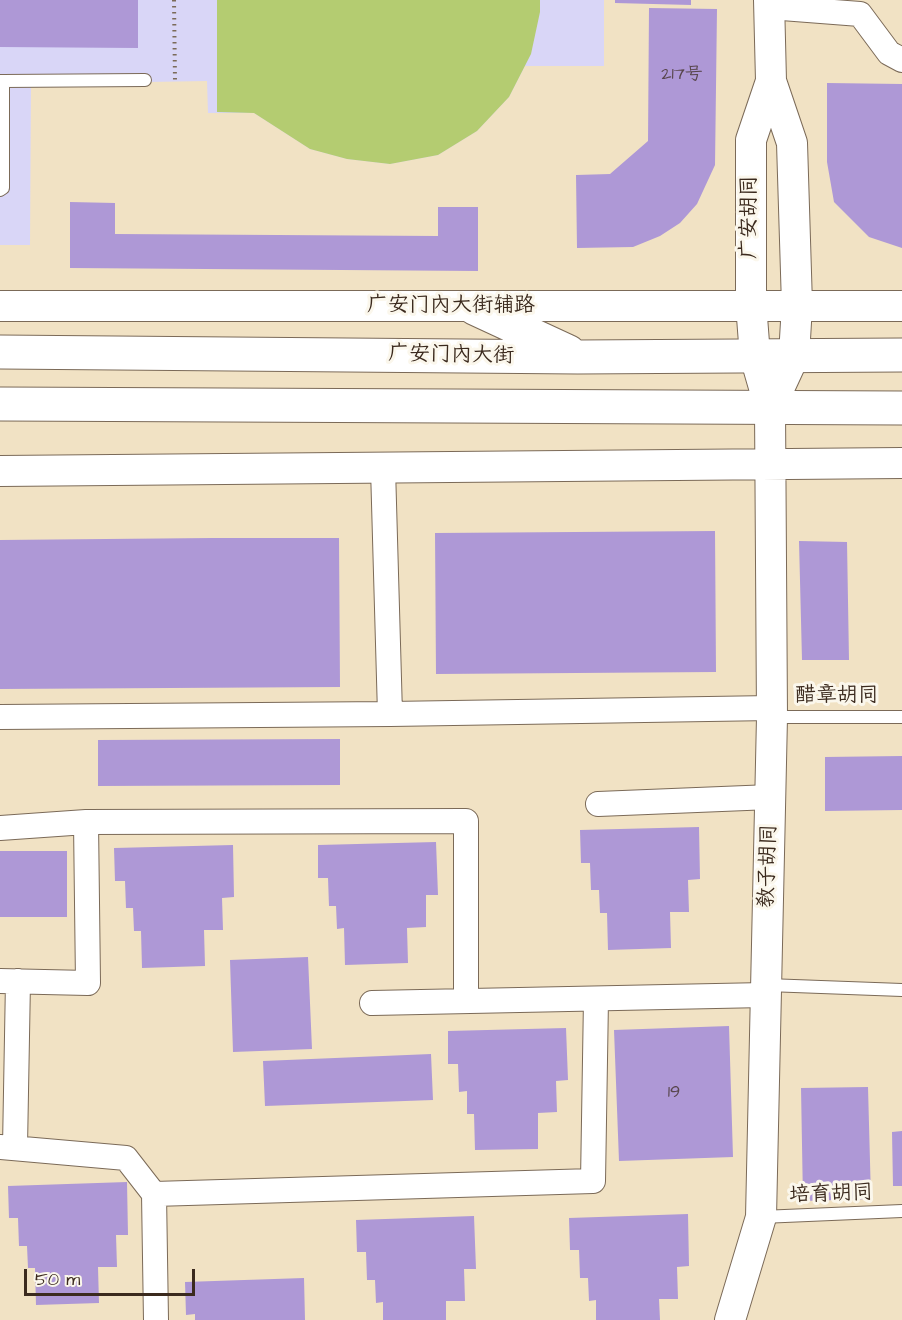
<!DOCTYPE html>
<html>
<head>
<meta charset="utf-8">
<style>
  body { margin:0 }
  #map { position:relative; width:902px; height:1320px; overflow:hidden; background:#f1e2c4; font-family:"Architects Daughter",sans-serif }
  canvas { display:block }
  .scale { position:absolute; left:24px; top:1269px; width:171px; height:27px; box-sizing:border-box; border:3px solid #3b2a1e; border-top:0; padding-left:8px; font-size:18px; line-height:21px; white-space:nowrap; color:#3b2a1e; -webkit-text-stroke:4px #fbf7ec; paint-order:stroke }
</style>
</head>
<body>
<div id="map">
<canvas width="902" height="1320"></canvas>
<div class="scale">50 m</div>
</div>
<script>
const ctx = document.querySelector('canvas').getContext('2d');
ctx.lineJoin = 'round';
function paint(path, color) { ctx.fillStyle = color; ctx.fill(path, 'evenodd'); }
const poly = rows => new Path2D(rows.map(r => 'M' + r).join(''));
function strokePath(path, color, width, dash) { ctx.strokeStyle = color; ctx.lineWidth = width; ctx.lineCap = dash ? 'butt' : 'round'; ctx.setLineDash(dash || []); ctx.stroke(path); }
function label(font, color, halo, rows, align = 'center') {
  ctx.font = font + ' "Architects Daughter","LXGW WenKai TC",sans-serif'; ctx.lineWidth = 6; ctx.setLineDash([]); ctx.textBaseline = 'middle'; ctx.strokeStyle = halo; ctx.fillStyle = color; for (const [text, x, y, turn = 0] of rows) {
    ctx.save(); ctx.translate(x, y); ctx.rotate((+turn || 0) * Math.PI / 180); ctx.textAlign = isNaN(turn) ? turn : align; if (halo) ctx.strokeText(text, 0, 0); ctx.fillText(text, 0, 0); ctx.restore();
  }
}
paint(poly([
  [0,0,604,0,604,66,525,66,509,97,477,131,438,155,390,164,347,159,310,149,254,113,208,113,207,81,31,84,30,245,0,245]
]), '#d9d6f7');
paint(poly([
  [217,0,540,0,540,12,531,54,509,97,477,131,438,155,390,164,347,159,310,149,254,113,217,112]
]), '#b4cc71');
paint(poly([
  [0,0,138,0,138,48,0,47],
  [615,0,691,0,691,5,615,3],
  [649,8,717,9,715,165,697,204,680,223,660,236,633,247,577,248,576,175,610,174,648,141],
  [827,83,902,84,902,248,869,237,834,202,827,162],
  [70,202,115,203,115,234,438,236,438,207,478,207,478,271,70,268],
  [715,531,716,672,436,674,435,533],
  [212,538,339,538,340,687,0,689,0,540],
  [799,541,847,542,849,660,802,660],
  [340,739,340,785,98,786,98,740],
  [902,756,902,810,825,811,825,757],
  [699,827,700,879,688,880,689,912,670,912,671,948,608,950,607,913,600,913,599,890,591,890,590,863,581,863,580,830],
  [436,842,438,895,426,895,426,927,407,928,408,963,345,965,344,928,337,929,336,906,329,906,328,878,318,878,318,845],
  [233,845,234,897,222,898,223,930,204,930,205,966,142,968,141,931,134,931,133,908,126,908,125,881,115,881,114,848],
  [0,851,67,851,67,917,0,917],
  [308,957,312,1049,233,1052,230,960],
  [729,1026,733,1157,619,1161,614,1030],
  [566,1028,568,1080,556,1081,557,1112,538,1113,538,1149,475,1150,474,1114,467,1114,467,1091,459,1092,458,1064,448,1064,448,1031],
  [431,1054,433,1100,265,1106,263,1061],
  [868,1087,871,1199,803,1201,801,1088],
  [902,1131,902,1186,893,1186,892,1132],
  [127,1182,128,1235,116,1235,117,1267,98,1267,99,1303,36,1305,35,1268,28,1268,27,1246,19,1246,18,1218,9,1218,8,1186],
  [688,1214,689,1266,677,1267,678,1299,659,1299,660,1320,596,1320,596,1300,589,1301,588,1278,580,1278,579,1250,570,1250,569,1218],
  [474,1216,476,1269,464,1269,465,1301,446,1301,446,1320,383,1320,383,1302,376,1303,375,1280,367,1280,366,1252,357,1252,356,1220],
  [304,1278,305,1320,195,1320,195,1314,186,1315,185,1282]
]), '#ae98d6');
const service = poly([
  [0,81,3,81,3,188,0,190],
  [3,81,145,80],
  [772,717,902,717],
  [767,985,902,990],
  [761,1217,902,1211]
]);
const minor = poly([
  [769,7,860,14,889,53,902,60],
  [390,714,772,708],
  [0,717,390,714,383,468],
  [598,804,771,797],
  [0,828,86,822,466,821,466,1000],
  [0,981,88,983,86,822],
  [372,1003,765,995],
  [0,1147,126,1158,154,1194,156,1320],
  [15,1147,18,981],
  [154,1194,593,1181,596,999]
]);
const tertiary = poly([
  [769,0,771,81,792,143,797,305,794,356,770,408],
  [0,306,902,306],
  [0,471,902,463],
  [730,1320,761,1217,772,717,770,408,755,356,751,304,751,140,771,81]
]);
const primary = poly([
  [474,308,569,352],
  [0,352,578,357,902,355],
  [0,404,902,408]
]);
strokePath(service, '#7b6a58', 14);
strokePath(minor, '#7b6a58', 26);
strokePath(tertiary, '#7b6a58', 32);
strokePath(primary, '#7b6a58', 35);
strokePath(poly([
  [174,0,175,81]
]), '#7b6a58', 4, [1.5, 4.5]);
strokePath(service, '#fff', 12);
strokePath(minor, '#fff', 24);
strokePath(tertiary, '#fff', 30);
strokePath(primary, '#fff', 33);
label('18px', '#58464c', null, [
  ["217号",682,75],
  ["19",674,1093]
]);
label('21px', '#3b2a1e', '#fbf7ec', [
  ["广安胡同",751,217,-90],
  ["广安门内大街辅路",451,307],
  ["广安门内大街",451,356,1],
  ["醋章胡同",837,697],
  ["教子胡同",769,866,-88],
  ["培育胡同",831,1195,-2]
]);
</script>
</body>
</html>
